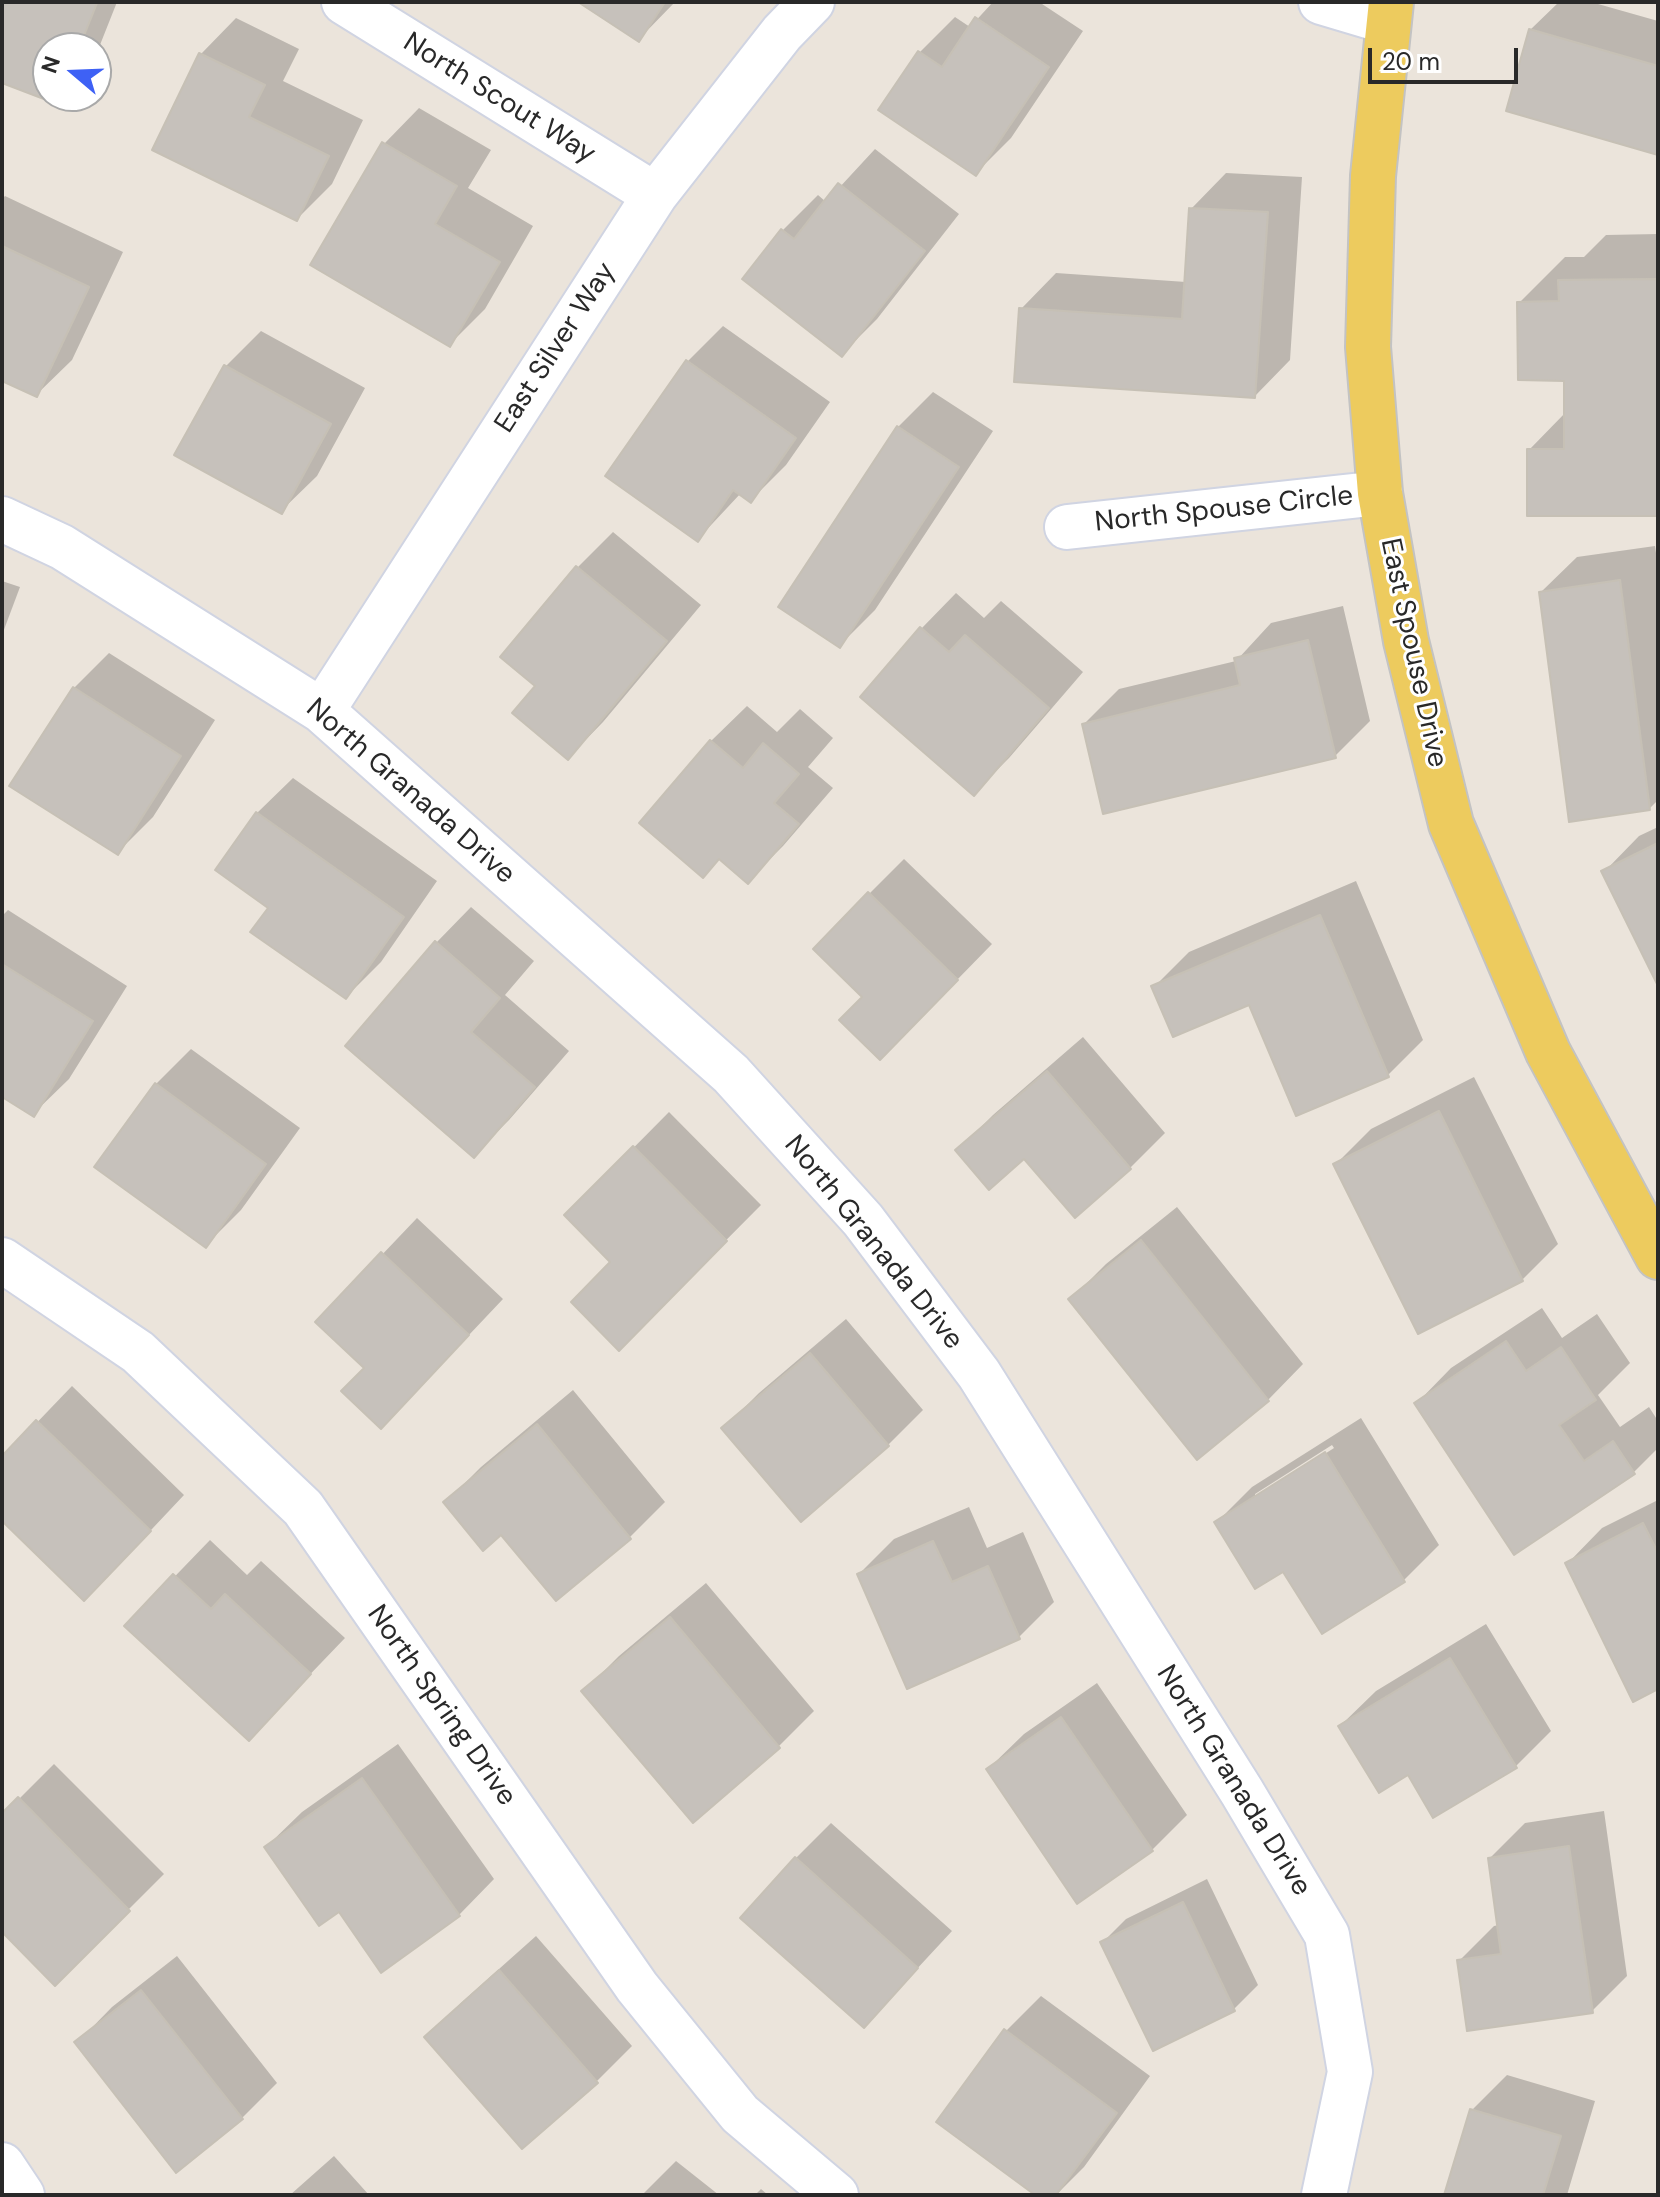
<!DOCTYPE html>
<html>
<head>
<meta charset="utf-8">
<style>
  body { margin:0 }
  #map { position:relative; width:1660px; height:2197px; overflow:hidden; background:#ebe4db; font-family:"DM Sans",sans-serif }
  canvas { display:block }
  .frame { position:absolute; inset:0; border:4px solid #292929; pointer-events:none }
  .north { position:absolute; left:32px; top:32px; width:80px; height:80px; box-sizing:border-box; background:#fff; border:2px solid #a9a9a9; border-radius:50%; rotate:289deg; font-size:22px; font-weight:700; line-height:32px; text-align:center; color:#292929 }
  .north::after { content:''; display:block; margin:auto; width:28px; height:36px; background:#3e61f5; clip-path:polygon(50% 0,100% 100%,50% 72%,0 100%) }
  .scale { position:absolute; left:1368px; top:48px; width:150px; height:36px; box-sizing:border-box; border:4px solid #292929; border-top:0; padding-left:10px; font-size:24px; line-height:28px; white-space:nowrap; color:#292929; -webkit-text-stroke:6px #fff; paint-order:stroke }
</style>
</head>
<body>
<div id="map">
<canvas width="1660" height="2197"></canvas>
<div class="frame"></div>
<div class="north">N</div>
<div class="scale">20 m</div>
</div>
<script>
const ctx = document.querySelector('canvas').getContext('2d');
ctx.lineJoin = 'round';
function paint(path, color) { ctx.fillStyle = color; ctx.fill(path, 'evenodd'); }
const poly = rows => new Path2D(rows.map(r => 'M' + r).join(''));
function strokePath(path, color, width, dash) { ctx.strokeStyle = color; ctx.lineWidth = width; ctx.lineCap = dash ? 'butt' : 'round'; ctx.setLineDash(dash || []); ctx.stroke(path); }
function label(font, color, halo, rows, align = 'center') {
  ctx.font = font + ' "DM Sans",sans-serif'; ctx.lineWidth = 6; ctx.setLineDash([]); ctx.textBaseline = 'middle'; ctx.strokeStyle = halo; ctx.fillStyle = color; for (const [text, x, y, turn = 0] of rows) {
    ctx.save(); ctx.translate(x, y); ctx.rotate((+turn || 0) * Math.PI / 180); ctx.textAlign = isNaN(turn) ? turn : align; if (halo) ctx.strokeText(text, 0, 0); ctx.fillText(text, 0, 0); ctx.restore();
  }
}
paint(poly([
  [2,2,117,2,96,55,96,48,48,48,48,96,62,96,56,102,2,81],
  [581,2,675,2,638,40],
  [993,2,1039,2,1083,31,1011,138,976,173,920,52,955,17,970,27],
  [1559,2,1591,2,1658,21,1658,152,1530,30],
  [236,18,299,49,283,81,363,120,332,184,297,219,154,149,201,54],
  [419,108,491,150,468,188,533,226,485,309,450,344,384,144],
  [875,149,959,214,877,319,842,354,745,278,783,230,818,195,826,202],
  [1226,173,1302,177,1290,360,1255,396,1021,309,1056,273,1186,282,1191,209],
  [5,196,123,252,72,360,36,395,2,379,2,199],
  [1658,234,1658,514,1529,450,1566,412,1566,379,1519,303,1565,257,1584,257,1606,235],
  [723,326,830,402,786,465,751,500,741,493,698,539,687,362],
  [261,331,365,388,317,476,281,511,226,366],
  [933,392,993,431,875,610,840,645,898,427],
  [613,532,701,605,603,722,568,758,538,686,503,656,578,567],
  [1655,546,1658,567,1658,800,1649,809,1541,592,1577,557],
  [2,581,20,587,2,635],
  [956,593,984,618,1001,601,1083,672,1009,758,974,793,921,629],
  [1343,606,1370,721,1335,756,1084,724,1119,689,1236,661,1271,623],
  [109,653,215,720,153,817,117,853,74,688],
  [747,706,777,732,800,709,833,738,808,767,833,788,783,846,748,881,721,857,703,875,642,823,711,741],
  [293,778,437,881,381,962,346,997,270,907,257,813],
  [1658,827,1658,981,1604,872,1639,836],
  [904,859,992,944,916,1022,865,997,869,894],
  [1356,881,1423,1040,1388,1075,1250,1002,1154,987,1189,952],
  [471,907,534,961,505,995,569,1051,509,1120,474,1155,436,943],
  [8,910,127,986,69,1079,33,1114,2,1094,2,916],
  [1083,1037,1165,1133,1130,1168,958,1150,993,1115],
  [191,1049,300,1128,241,1210,206,1245,156,1084],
  [1474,1077,1558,1244,1522,1280,1336,1164,1371,1129],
  [669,1112,761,1205,619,1348,613,1262,567,1215],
  [1177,1207,1303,1364,1268,1400,1071,1299,1106,1264],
  [417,1218,503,1299,416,1391,366,1368,318,1322],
  [1542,1308,1562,1338,1597,1314,1630,1363,1598,1395,1620,1427,1649,1407,1658,1421,1658,1448,1633,1473,1515,1552,1416,1404,1451,1368],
  [846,1319,923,1410,888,1445,724,1428,759,1393],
  [72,1386,184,1495,120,1563,2,1518,2,1459],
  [573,1390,665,1502,630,1537,556,1599,501,1532,446,1502,481,1467],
  [1361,1418,1439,1545,1404,1580,1283,1569,1217,1522,1252,1487],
  [1332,1445,1334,1448,1255,1499,1255,1494],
  [1658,1500,1658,1687,1567,1564,1602,1528],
  [969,1507,987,1548,1023,1532,1054,1602,1019,1637,859,1574,894,1539],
  [210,1540,247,1575,261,1561,345,1638,249,1738,127,1626],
  [706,1583,814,1711,779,1746,693,1820,584,1691,619,1656],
  [1486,1624,1551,1731,1516,1766,1408,1773,1340,1726,1376,1691],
  [1097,1683,1187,1815,1152,1850,988,1769,1024,1734],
  [398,1744,494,1879,459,1915,339,1910,266,1847,302,1812],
  [54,1764,164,1874,55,1983,2,1929,2,1816],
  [1604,1811,1627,1976,1592,2011,1459,1961,1494,1926,1499,1925,1490,1858,1525,1823],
  [831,1823,952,1931,864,2026,796,1858],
  [1207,1879,1258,1985,1234,2009,1102,1943,1126,1919],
  [536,1936,632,2046,596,2082,426,2037,462,2002],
  [177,1956,277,2083,242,2118,77,2043,112,2007],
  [1041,1996,1150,2076,1084,2167,1056,2195,1039,2195,1006,2031],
  [1507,2075,1595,2101,1567,2195,1446,2195,1472,2110],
  [334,2156,369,2195,290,2195],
  [676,2161,719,2195,642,2195],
  [761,2189,768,2195,755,2195]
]), '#0003');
const building = poly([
  [2,2,97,3,79,48,48,48,48,96,60,96,57,104,2,83,2,2],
  [578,2,665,2,639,42,578,2],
  [975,17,1049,67,976,176,878,110,918,51,942,67,975,17],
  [1529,29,1658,66,1658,155,1506,111,1529,29],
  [199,53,265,85,249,117,329,156,297,221,152,150,199,53],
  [382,142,457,186,435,224,500,262,450,347,310,265,382,142],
  [838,183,925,251,842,357,742,279,781,229,794,239,838,183],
  [1189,208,1268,212,1255,398,1014,382,1019,308,1182,319,1189,208],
  [2,246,89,287,37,397,2,381,2,246],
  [1658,279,1658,516,1527,516,1527,449,1564,449,1564,381,1518,380,1517,302,1559,301,1558,280,1658,279],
  [686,360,796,438,751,503,733,490,698,542,605,476,686,360],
  [224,365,331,424,282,514,174,455,224,365],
  [897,426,959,467,840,648,778,607,897,426],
  [576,566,667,641,568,760,512,713,535,686,500,657,576,566],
  [1620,580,1650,810,1569,822,1539,592,1620,580],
  [920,627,949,652,965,635,1049,708,974,796,860,697,920,627],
  [1308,640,1336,758,1103,814,1082,724,1240,685,1234,658,1308,640],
  [73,687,181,756,118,855,9,786,73,687],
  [710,740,743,768,763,743,799,774,774,803,799,824,748,884,719,859,703,878,639,823,710,740],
  [256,812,404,917,346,999,250,932,268,908,215,870,256,812],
  [1658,843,1658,986,1601,871,1658,843],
  [868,892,958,980,880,1060,839,1020,862,997,813,949,868,892],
  [1320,915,1389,1077,1296,1116,1249,1005,1173,1037,1151,986,1320,915],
  [435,941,500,998,471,1032,535,1087,474,1158,345,1046,435,941],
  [2,964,93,1021,34,1117,2,1097,2,964],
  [1047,1071,1131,1169,1075,1218,1024,1159,989,1190,955,1150,1047,1071],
  [155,1083,266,1164,206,1248,94,1167,155,1083],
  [1439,1111,1523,1281,1418,1334,1333,1164,1439,1111],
  [633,1146,727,1241,619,1351,571,1302,610,1262,564,1215,633,1146],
  [1141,1240,1269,1401,1197,1460,1068,1299,1141,1240],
  [381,1252,469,1335,381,1429,341,1391,364,1368,315,1322,381,1252],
  [1506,1341,1526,1371,1561,1347,1596,1400,1559,1425,1584,1461,1613,1441,1635,1474,1514,1555,1414,1403,1506,1341],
  [810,1353,889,1446,801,1522,721,1428,810,1353],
  [36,1420,151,1531,84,1601,2,1521,2,1456,36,1420],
  [537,1424,631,1539,556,1601,501,1535,483,1551,443,1502,537,1424],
  [1325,1452,1405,1582,1322,1634,1283,1572,1255,1589,1214,1522,1325,1452],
  [1643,1523,1658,1553,1658,1689,1633,1702,1565,1563,1643,1523],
  [933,1541,952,1582,988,1566,1020,1639,907,1689,857,1574,933,1541],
  [173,1574,211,1609,225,1594,311,1674,249,1741,124,1626,173,1574],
  [670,1617,780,1748,693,1823,581,1691,670,1617],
  [1450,1658,1517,1768,1433,1818,1408,1775,1379,1793,1338,1726,1450,1658],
  [1061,1717,1153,1851,1077,1904,986,1769,1061,1717],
  [362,1778,460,1916,381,1973,339,1912,319,1926,264,1847,362,1778],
  [18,1797,130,1911,55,1986,2,1932,2,1813,18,1797],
  [1569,1846,1593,2013,1467,2031,1457,1960,1501,1954,1488,1858,1569,1846],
  [795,1857,918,1968,864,2028,740,1918,795,1857],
  [1183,1902,1235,2011,1153,2051,1100,1942,1183,1902],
  [499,1970,598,2083,522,2149,424,2037,499,1970],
  [141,1990,243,2119,176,2173,74,2042,141,1990],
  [1004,2029,1117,2113,1056,2195,1035,2195,936,2122,1004,2029],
  [1470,2109,1561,2136,1543,2195,1444,2195,1470,2109]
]);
paint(building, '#c6c1bb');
strokePath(building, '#c6c0b5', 2);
const minor = poly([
  [344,2,655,195],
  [1321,2,1388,22],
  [2,519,62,547,322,711,731,1074,863,1220,979,1374,1242,1792,1327,1935,1350,2072,1324,2195],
  [1067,527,1380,493],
  [322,711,655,195,782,33,812,2],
  [2,1260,138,1352,303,1508,637,1987,740,2114,836,2195],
  [2,2165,22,2195]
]);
const major = poly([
  [1391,2,1373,176,1368,347,1380,493,1406,641,1451,824,1548,1052,1658,1257]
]);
strokePath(minor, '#d0d4e2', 48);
strokePath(major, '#c3c3c3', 48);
strokePath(minor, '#fff', 44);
strokePath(major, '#edcb5e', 44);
label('28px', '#292929', '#fff', [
  ["North Scout Way",499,99,32],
  ["East Silver Way",556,348,-57],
  ["North Spouse Circle",1224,510,-6],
  ["East Spouse Drive",1413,653,78],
  ["North Granada Drive",410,792,41],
  ["North Granada Drive",873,1243,51],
  ["North Spring Drive",441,1706,55],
  ["North Granada Drive",1233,1781,58]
]);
</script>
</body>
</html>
